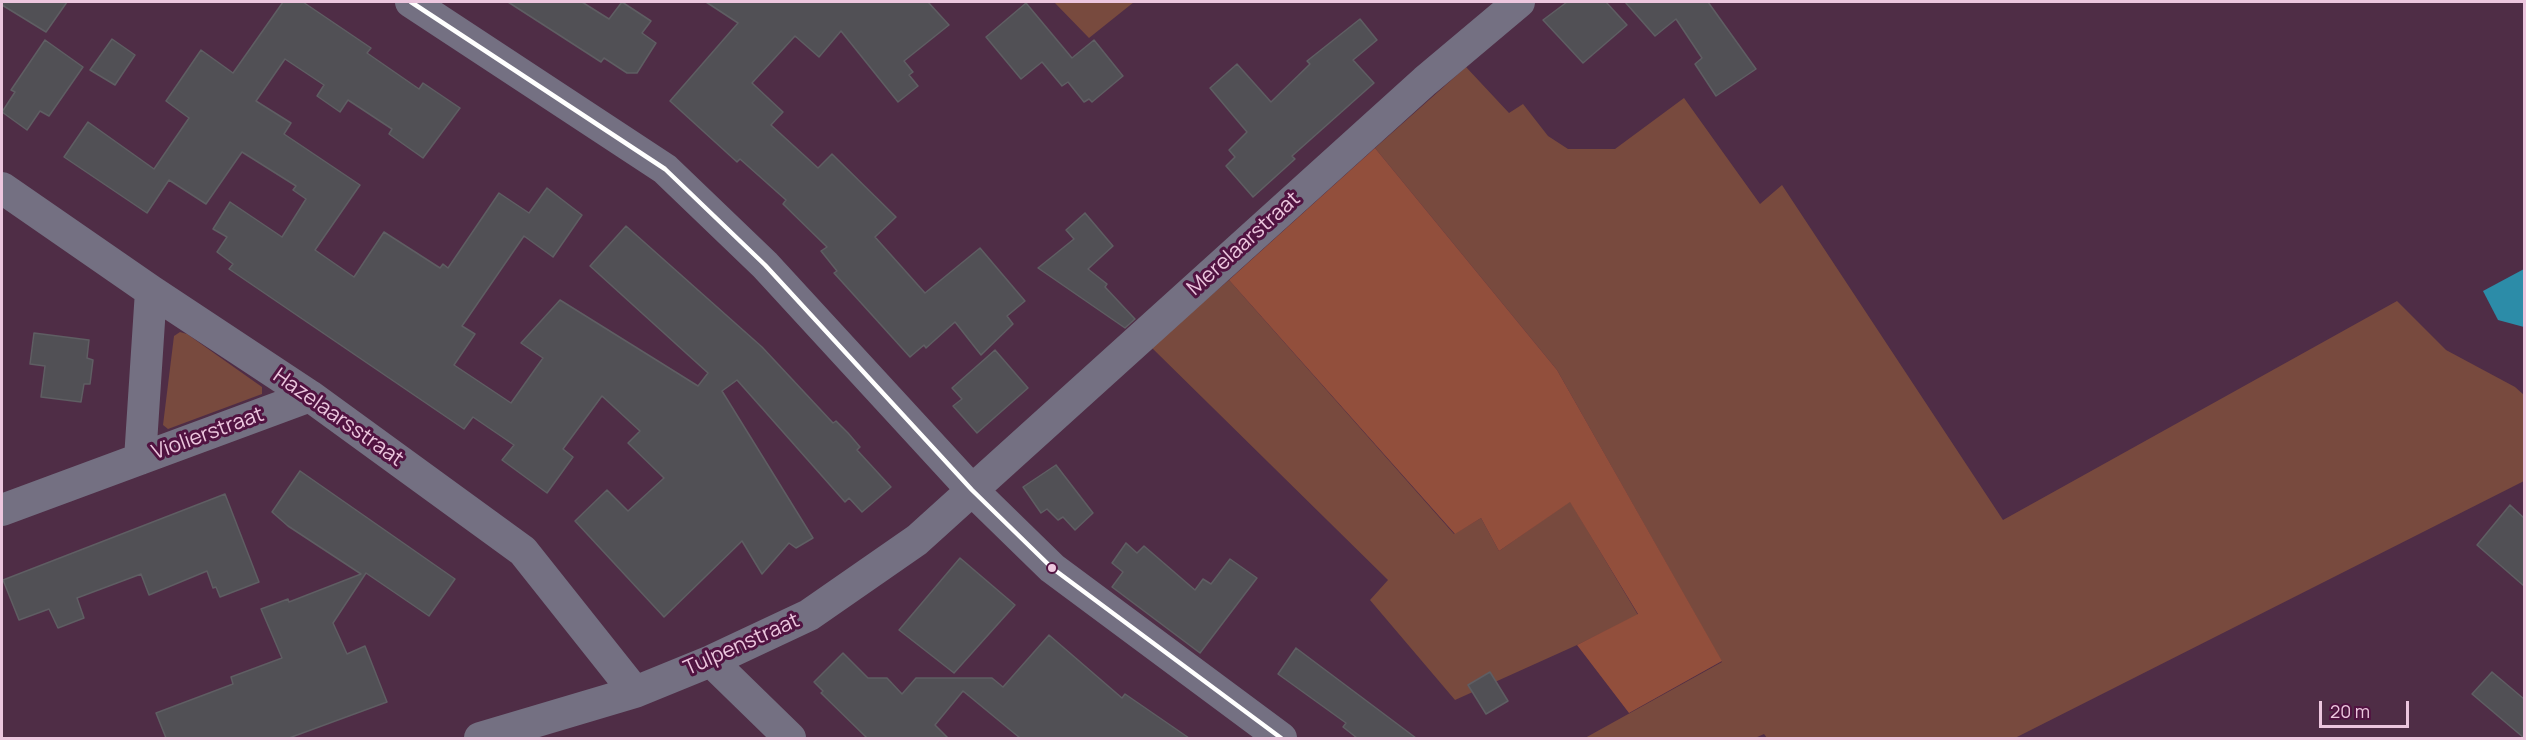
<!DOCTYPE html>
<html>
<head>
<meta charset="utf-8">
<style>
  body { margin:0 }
  #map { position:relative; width:2526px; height:740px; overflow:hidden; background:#4f2d46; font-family:Manrope,sans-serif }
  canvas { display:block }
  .frame { position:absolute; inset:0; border:3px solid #ecc6de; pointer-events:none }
  .scale { position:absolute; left:2319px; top:701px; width:90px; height:27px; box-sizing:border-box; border:3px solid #ecc6de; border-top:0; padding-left:8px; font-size:18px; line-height:21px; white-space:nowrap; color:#ecc6de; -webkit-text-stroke:4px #511341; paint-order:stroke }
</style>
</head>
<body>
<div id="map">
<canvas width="2526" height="740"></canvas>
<div class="frame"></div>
<div class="scale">20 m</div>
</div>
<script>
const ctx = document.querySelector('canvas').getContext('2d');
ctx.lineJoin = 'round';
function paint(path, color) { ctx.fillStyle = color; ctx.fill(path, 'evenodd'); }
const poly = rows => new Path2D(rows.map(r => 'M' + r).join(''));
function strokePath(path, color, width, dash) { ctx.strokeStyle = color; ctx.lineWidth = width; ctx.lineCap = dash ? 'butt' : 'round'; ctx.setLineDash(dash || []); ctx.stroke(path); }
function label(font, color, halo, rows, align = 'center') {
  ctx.font = font + ' Manrope,sans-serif'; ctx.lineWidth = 6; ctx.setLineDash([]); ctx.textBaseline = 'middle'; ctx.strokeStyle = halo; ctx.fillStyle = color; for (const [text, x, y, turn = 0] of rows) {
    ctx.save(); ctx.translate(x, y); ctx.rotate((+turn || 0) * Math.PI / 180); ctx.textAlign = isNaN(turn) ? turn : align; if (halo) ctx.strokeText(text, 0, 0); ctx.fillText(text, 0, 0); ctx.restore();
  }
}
paint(poly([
  [1054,2,1134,2,1089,38],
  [1466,67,1509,113,1523,104,1548,136,1568,149,1615,149,1684,98,1760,204,1782,185,2003,520,2397,301,2446,350,2515,387,2524,395,2524,481,2015,738,1767,738,1764,734,1755,738,1585,738,1722,662,1557,370,1375,148],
  [1229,280,1454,534,1481,518,1499,551,1570,501,1638,615,1577,645,1455,700,1370,600,1388,580,1151,347],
  [180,332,187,334,262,387,262,394,168,429,163,425,174,336]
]), '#784a3e');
paint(poly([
  [1375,148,1557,370,1722,661,1629,713,1577,645,1638,614,1570,502,1499,551,1481,518,1455,534,1229,280]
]), '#924f3c');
paint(poly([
  [2524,269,2524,327,2498,320,2483,291]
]), '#2c8ca8');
const building = poly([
  [2,2,67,2,46,32,2,5,2,2],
  [283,2,303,2,371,48,367,53,419,89,423,83,460,108,423,158,389,134,392,129,348,100,340,112,317,96,324,85,285,59,256,101,291,123,284,134,360,185,315,250,354,277,384,232,440,268,443,264,448,268,499,193,529,213,547,188,582,215,553,257,524,236,462,326,475,334,454,365,511,403,543,358,521,343,560,300,698,386,708,373,590,266,626,226,762,347,833,423,836,421,848,433,860,447,857,450,891,487,862,512,849,498,845,502,737,380,722,391,813,538,796,548,789,543,762,574,742,541,664,617,575,521,607,490,628,511,664,478,628,443,640,431,602,396,563,449,573,457,547,493,502,460,514,445,473,417,464,429,229,269,233,264,217,252,227,237,213,229,230,202,282,237,306,199,293,190,296,186,242,152,206,204,169,180,147,213,64,157,88,122,154,169,189,118,166,101,201,50,233,73,283,2],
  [508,2,582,2,609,19,622,2,651,21,642,33,656,43,637,73,627,73,604,58,601,62,508,2],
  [706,2,928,2,949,25,904,61,913,72,909,75,918,86,898,102,841,31,819,57,795,36,752,83,783,112,771,125,818,168,832,154,896,217,875,237,925,293,980,248,1025,301,1007,316,1013,324,981,355,955,322,926,348,924,345,910,357,834,273,837,271,821,251,827,247,783,204,786,200,740,159,737,162,670,101,738,23,706,2],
  [1567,2,1606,2,1627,25,1583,63,1543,20,1567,2],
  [1625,2,1708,2,1756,69,1716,96,1695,64,1702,58,1676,19,1655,36,1625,2],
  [1026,3,1072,58,1094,40,1123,76,1092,102,1089,99,1084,102,1068,82,1062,86,1042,62,1021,79,986,37,1026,3],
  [1360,19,1377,40,1353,60,1374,83,1292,156,1295,159,1253,197,1226,166,1235,157,1229,150,1247,132,1210,88,1237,64,1271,102,1310,64,1307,61,1360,19],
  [112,39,135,55,115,85,90,70,112,39],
  [45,40,83,67,49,116,40,111,27,130,2,112,15,92,11,90,45,40],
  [1085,213,1113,246,1088,269,1107,284,1105,287,1135,319,1125,328,1038,268,1074,239,1066,230,1085,213],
  [34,333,89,340,87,358,93,360,90,384,84,384,81,402,41,397,45,366,30,364,34,333],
  [995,350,1028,388,977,433,953,406,962,399,952,388,995,350],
  [1056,465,1093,513,1075,530,1063,517,1058,520,1047,509,1041,513,1023,487,1056,465],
  [300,471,455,579,429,616,366,573,333,623,347,654,365,646,387,702,289,738,166,738,156,713,233,684,231,677,282,658,261,609,288,599,289,602,361,574,288,526,272,512,300,471],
  [225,494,259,582,220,597,216,587,213,588,207,571,149,595,141,574,77,598,84,618,58,628,49,609,19,620,3,580,225,494],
  [2510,505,2524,518,2524,586,2477,545,2510,505],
  [1126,543,1137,553,1144,546,1195,590,1203,579,1211,584,1230,559,1257,578,1200,653,1112,587,1123,572,1112,563,1126,543],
  [960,558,1015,605,954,673,899,630,960,558],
  [1049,635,1122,698,1125,694,1189,738,1020,738,963,691,935,725,948,738,867,738,821,693,823,691,814,682,843,653,868,678,887,678,902,694,916,678,992,678,1003,687,1049,635],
  [1296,648,1416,738,1357,738,1343,727,1346,723,1278,674,1296,648],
  [1490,672,1508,701,1486,714,1468,685,1490,672],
  [2492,672,2524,699,2524,738,2472,694,2492,672]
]);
paint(building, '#515055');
strokePath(building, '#5f5e63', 1.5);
strokePath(poly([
  [411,2,665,169,765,265,972,490,1052,568,1281,738],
  [2,188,151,291,310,396,523,551,635,692],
  [140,459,151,291],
  [2,510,310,396],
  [711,661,790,738],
  [480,738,635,692,711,661,809,615,917,540,1425,81,1519,2]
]), '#747082', 32);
strokePath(poly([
  [411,2,665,169,765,265,972,490,1052,568,1281,738]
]), '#fff', 4.5);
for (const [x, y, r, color] of [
  [1052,568,5,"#ecc6de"]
]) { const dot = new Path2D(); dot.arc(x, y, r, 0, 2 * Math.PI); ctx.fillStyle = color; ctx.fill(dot); strokePath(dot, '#511341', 2); }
label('21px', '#ecc6de', '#511341', [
  ["Merelaarstraat",1244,244,-42],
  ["Hazelaarsstraat",338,418,35],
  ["Violierstraat",208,434,-20],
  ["Tulpenstraat",742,645,-24]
]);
</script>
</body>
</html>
